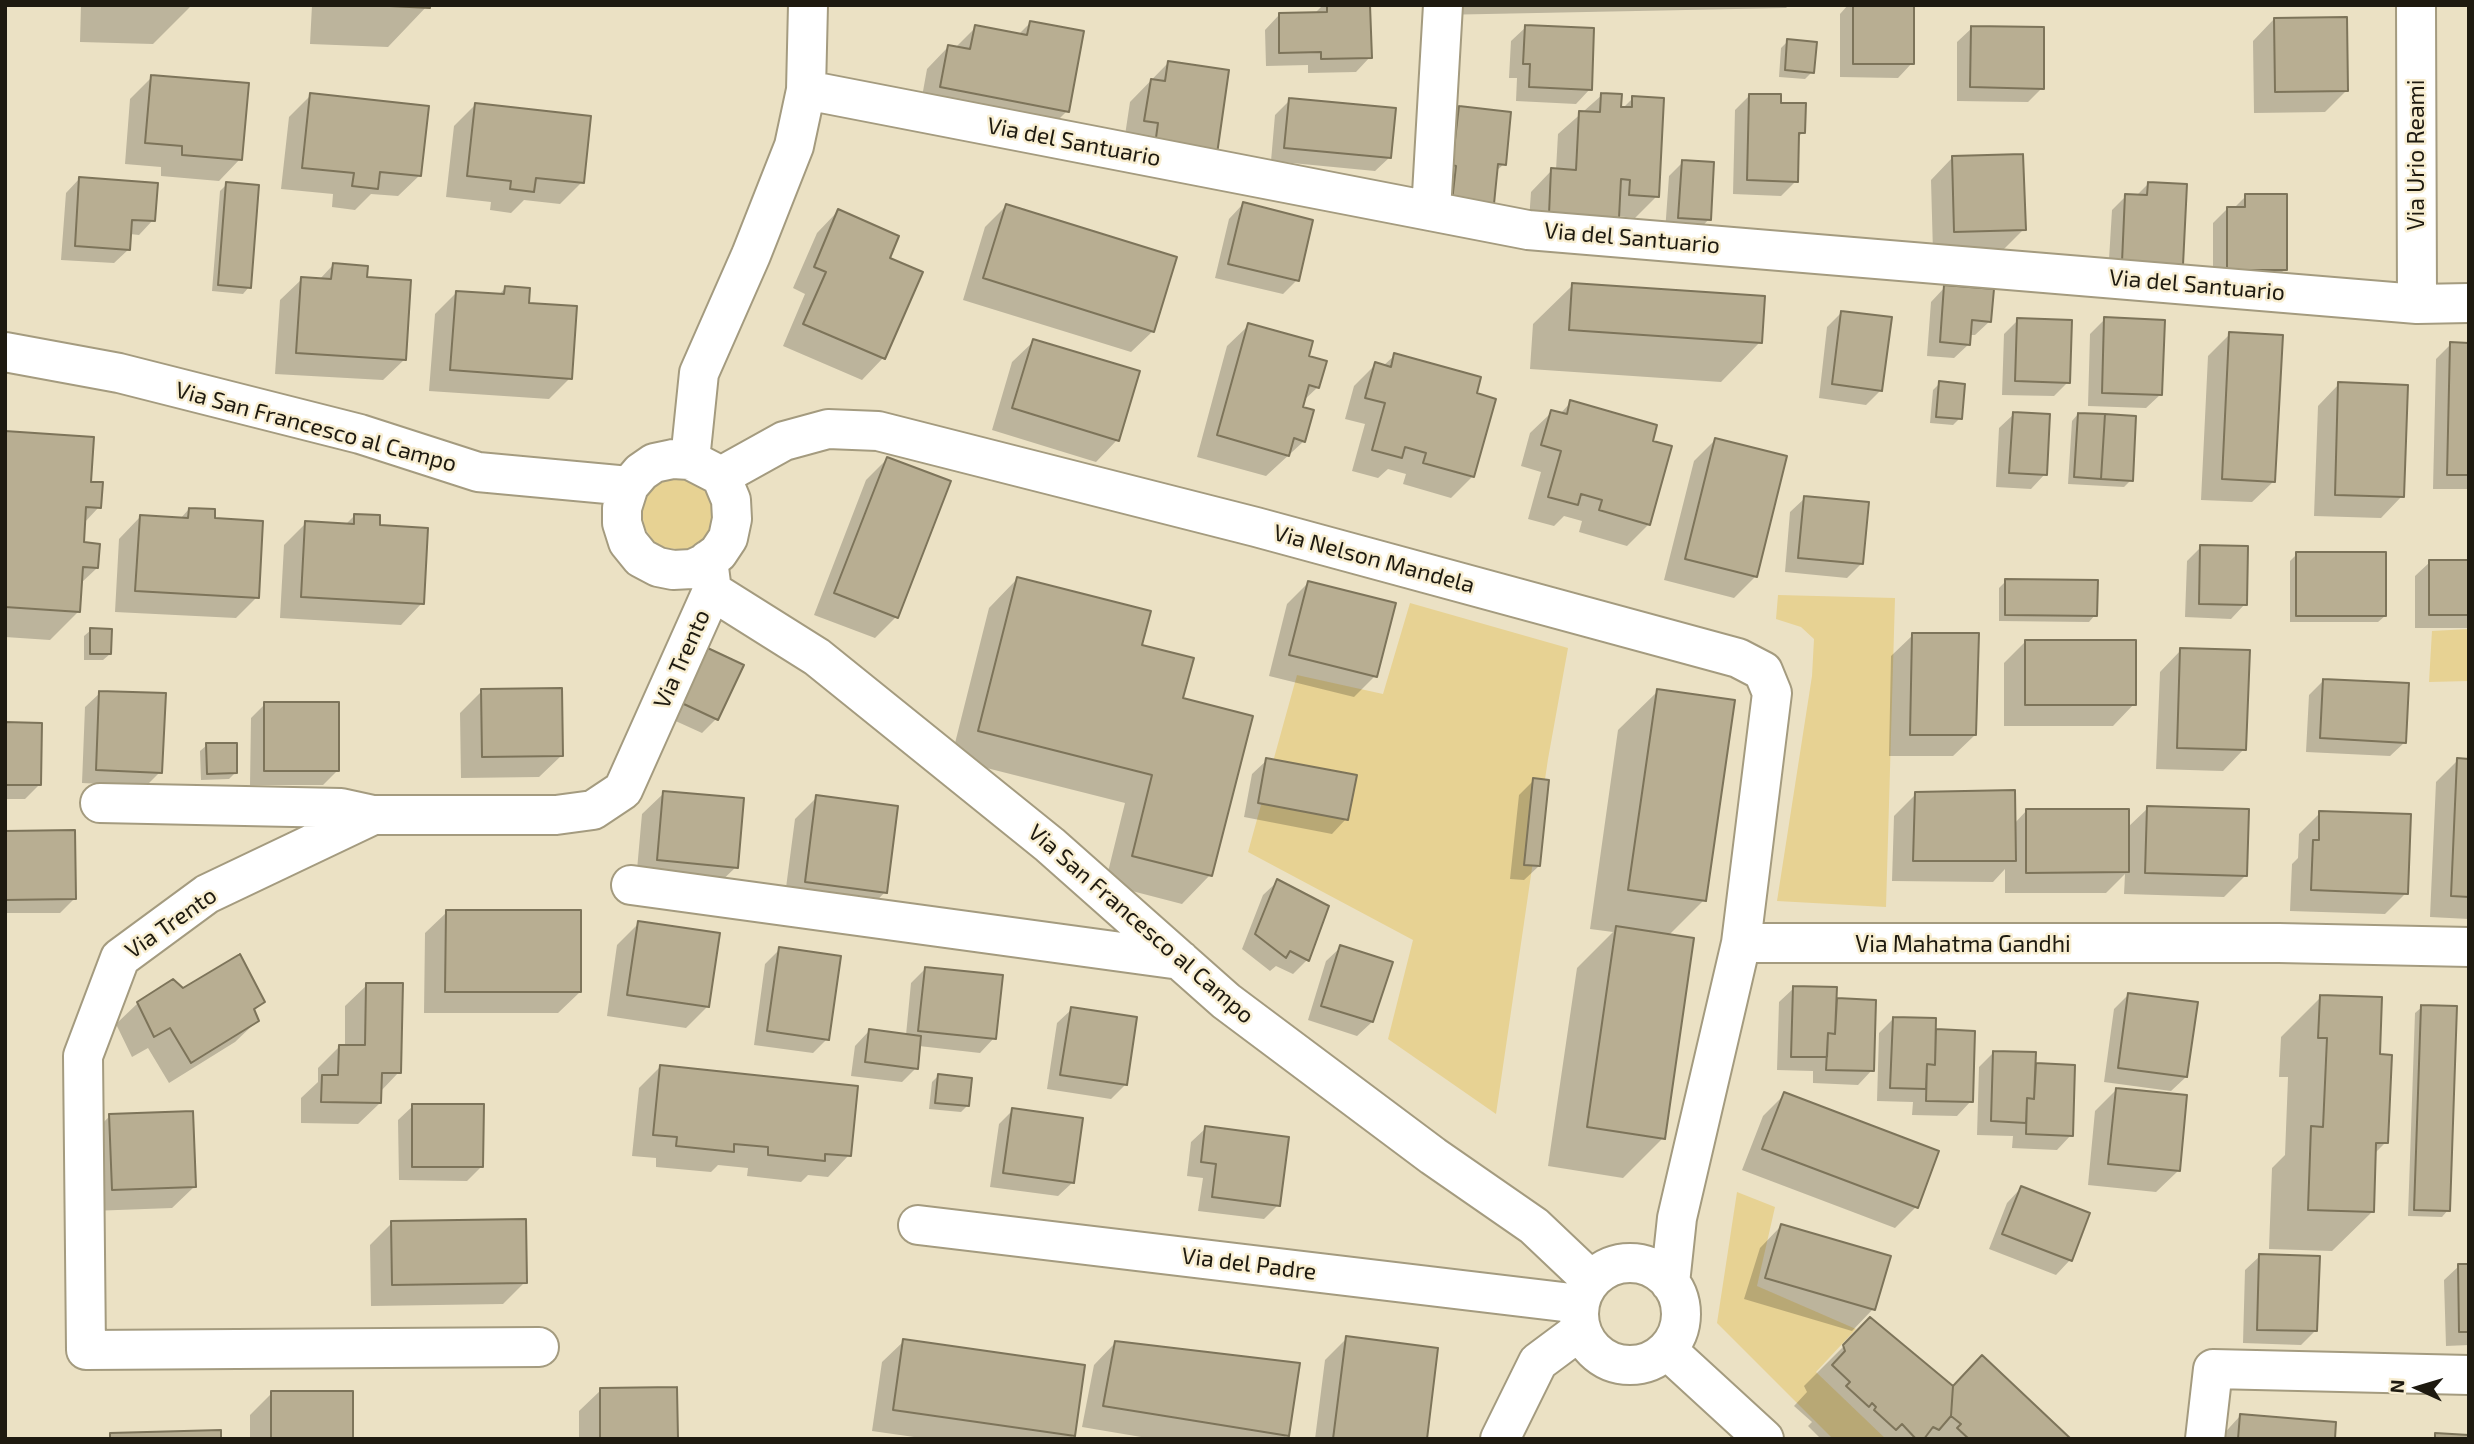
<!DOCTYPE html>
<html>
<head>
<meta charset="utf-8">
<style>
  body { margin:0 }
  #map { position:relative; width:2474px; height:1444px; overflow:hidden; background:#ebe1c4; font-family:"Exo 2",sans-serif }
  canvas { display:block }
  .frame { position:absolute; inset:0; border:7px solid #1e1a10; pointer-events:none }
  .north { position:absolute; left:2383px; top:1353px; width:70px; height:70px; -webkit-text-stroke:5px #f8eed1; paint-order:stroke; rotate:274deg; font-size:19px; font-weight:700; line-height:28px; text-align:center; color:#1e1a10 }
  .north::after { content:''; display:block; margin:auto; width:24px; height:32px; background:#1e1a10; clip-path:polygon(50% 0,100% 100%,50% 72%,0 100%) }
</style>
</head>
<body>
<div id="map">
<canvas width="2474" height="1444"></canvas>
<div class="frame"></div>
<div class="north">N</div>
</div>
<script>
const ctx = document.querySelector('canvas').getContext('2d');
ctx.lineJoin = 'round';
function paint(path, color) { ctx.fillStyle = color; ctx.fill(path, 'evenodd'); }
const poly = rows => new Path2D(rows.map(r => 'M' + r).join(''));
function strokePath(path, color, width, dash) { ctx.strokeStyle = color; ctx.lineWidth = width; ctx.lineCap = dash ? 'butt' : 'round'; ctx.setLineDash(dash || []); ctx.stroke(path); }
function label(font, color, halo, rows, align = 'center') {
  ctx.font = font + ' "Exo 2",sans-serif'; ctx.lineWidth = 5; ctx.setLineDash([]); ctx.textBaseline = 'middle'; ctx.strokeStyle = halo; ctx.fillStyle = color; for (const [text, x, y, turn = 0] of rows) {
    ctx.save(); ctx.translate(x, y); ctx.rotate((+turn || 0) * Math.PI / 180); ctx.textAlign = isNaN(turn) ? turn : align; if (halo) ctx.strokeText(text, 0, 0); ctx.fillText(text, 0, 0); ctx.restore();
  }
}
paint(poly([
  [676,475,709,489,716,505,712,532,699,545,687,550,666,548,654,542,644,527,642,509,646,495,654,484],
  [1778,595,1895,598,1886,907,1777,901,1812,676,1814,639,1801,627,1776,619],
  [1410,603,1568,648,1548,759,1496,1114,1388,1039,1413,940,1248,852,1297,675,1383,694],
  [2469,629,2469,681,2429,682,2432,631],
  [1737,1192,1775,1207,1757,1286,1856,1329,1816,1372,1886,1439,1833,1439,1717,1323]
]), '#e7d293');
paint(poly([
  [81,5,192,5,153,44,80,42],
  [312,5,428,5,388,47,310,44],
  [1323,5,1369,5,1370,57,1356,72,1308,73,1308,65,1266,66,1265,30,1279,15,1314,14],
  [1437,5,1789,5,1786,8,1437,15],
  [1848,5,1912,5,1912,63,1898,78,1840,77,1840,14],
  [2274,19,2347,90,2325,112,2254,113,2253,41],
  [1031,22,1067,111,1046,132,920,108,927,69,948,47,955,48,976,27,1018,35],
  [1526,27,1590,89,1576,104,1516,101,1517,78,1509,78,1511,41],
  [1972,28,2042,88,2028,102,1957,101,1957,42],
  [1788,41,1812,72,1805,79,1779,77,1781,48],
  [1168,63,1215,153,1124,142,1130,102],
  [152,77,240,159,219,181,161,176,161,167,125,164,130,99],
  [311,95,420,175,398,196,371,194,355,210,332,207,333,194,281,189,289,117],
  [1602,95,1619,108,1623,108,1633,98,1657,196,1635,218,1617,216,1595,239,1528,235,1531,192,1552,170,1556,170,1558,134],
  [1749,96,1779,104,1803,132,1797,139,1796,181,1781,196,1733,194,1735,110],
  [1290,100,1390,157,1375,171,1271,161,1275,115],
  [475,105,582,182,560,204,524,200,511,213,490,210,491,202,446,197,454,126],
  [1459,108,1504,164,1437,223,1445,122],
  [1952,158,2024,229,2002,251,1933,253,1931,180],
  [1683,162,1709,219,1695,234,1665,232,1669,176],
  [80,178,153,220,139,235,130,234,129,249,114,263,61,260,66,193],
  [227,184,249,287,243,294,212,291,220,191],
  [2148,184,2181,264,2167,278,2108,276,2112,210,2126,196,2136,196],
  [2246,196,2285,269,2271,284,2213,284,2213,223,2228,208,2234,208],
  [1243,204,1297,280,1283,294,1215,278,1229,219],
  [1006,206,1153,331,1131,352,963,300,985,227],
  [838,211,887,259,920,273,883,358,862,380,783,346,805,294,793,288,817,233],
  [333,265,366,279,405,359,383,380,275,374,280,300,302,279,319,280],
  [1573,285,1760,342,1721,382,1530,369,1533,324],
  [1945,287,1990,321,1975,335,1969,335,1969,344,1954,358,1927,356,1931,302],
  [505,288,570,378,549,399,429,391,435,314,456,293,498,296],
  [1842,312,1881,390,1866,405,1819,398,1827,327],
  [2105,319,2161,394,2146,408,2088,406,2090,334],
  [2018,320,2068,382,2054,396,2002,395,2004,334],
  [1249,325,1306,358,1318,387,1303,401,1301,408,1304,441,1266,476,1197,457,1227,346],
  [2230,334,2274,481,2252,502,2201,500,2208,356],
  [1034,341,1117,440,1096,462,992,430,1012,362],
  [2451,344,2469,345,2469,489,2433,489,2436,359],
  [1395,355,1475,394,1473,476,1451,498,1403,484,1406,474,1388,469,1378,478,1352,471,1365,424,1345,419,1354,386,1376,364,1383,366],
  [1940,383,1960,418,1953,425,1930,423,1933,390],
  [2339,384,2402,496,2381,518,2314,516,2318,406],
  [1571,402,1651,442,1649,524,1627,546,1579,532,1582,521,1564,516,1554,526,1528,519,1541,472,1521,466,1530,433,1552,412,1560,414],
  [2014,414,2045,474,2031,489,1996,487,1999,428],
  [2078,414,2131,480,2124,487,2068,484,2072,421],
  [5,433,89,483,99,507,84,523,82,544,97,568,80,584,78,612,50,640,5,637],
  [1715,440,1756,576,1734,598,1664,580,1694,461],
  [887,459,896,617,875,638,814,615,866,480],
  [1805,498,1862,563,1847,578,1785,572,1790,512],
  [189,509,213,520,257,597,236,618,115,612,119,539,140,517,180,519],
  [354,516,378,526,422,603,401,625,280,618,284,545,306,523,345,525],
  [2201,547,2245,604,2231,619,2185,617,2187,561],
  [2297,554,2385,616,2378,622,2290,622,2290,561],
  [2430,562,2469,562,2469,628,2415,628,2415,576],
  [1017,579,1181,700,1210,875,1182,904,1105,884,1125,803,951,759,989,608],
  [2006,581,2095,615,2089,622,1999,621,1999,588],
  [1308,583,1375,676,1354,697,1269,676,1287,604],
  [91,630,110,654,103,660,84,660,84,636],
  [1913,635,1975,735,1953,756,1889,756,1891,656],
  [2025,642,2134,704,2113,726,2004,726,2004,663],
  [2181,650,2244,749,2223,771,2156,769,2160,672],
  [683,660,716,719,702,733,658,713],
  [2324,680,2405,742,2390,756,2306,752,2309,695],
  [482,691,561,756,539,777,461,778,460,713],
  [1658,691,1704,900,1668,936,1663,1138,1623,1178,1548,1166,1577,968,1613,932,1590,929,1618,730],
  [100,693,160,772,146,786,82,783,85,707],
  [265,704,337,771,323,785,250,785,251,718],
  [5,724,39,785,25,799,5,799],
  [207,745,236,772,229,779,201,780,200,751],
  [1267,760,1346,819,1332,834,1244,817,1252,774],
  [2458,760,2469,761,2469,919,2430,917,2436,782],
  [1534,780,1539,866,1524,880,1510,879,1519,795],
  [664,793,736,867,714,888,636,881,642,814],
  [1916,794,2014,824,2027,810,2127,828,2148,808,2246,875,2224,897,2124,894,2125,874,2106,893,2005,893,2005,869,1993,882,1892,881,1894,816],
  [817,797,885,892,864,914,784,903,795,819],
  [2320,813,2406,893,2385,914,2290,911,2292,864,2298,858,2299,834],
  [5,832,74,899,60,913,5,913],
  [1278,881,1326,907,1307,960,1293,974,1276,966,1270,971,1242,949,1263,895],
  [447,912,580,992,558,1013,424,1013,425,933],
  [639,923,708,1006,686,1028,607,1016,617,945],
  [1341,947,1372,1022,1357,1036,1308,1020,1326,961],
  [780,949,827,1039,813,1053,754,1045,765,964],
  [926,968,994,1038,980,1053,919,1046,916,1068,902,1082,851,1076,855,1046,869,1031,906,1035,911,983],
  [367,985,399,1072,380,1092,380,1103,358,1124,301,1123,301,1098,318,1082,318,1068,340,1046,345,1046,345,1006],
  [1794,988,1835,1000,1874,1001,1872,1070,1858,1085,1813,1083,1813,1071,1777,1070,1779,1002],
  [183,990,263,1002,253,1012,257,1021,235,1042,169,1083,148,1048,132,1057,116,1024,138,1003],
  [2129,994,2186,1077,2171,1091,2104,1082,2114,1009],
  [2321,997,2378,1056,2386,1142,2374,1154,2372,1212,2332,1251,2269,1249,2272,1168,2285,1155,2288,1077,2279,1077,2281,1037],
  [2422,1007,2448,1210,2442,1217,2408,1216,2415,1013],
  [1072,1009,1125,1085,1111,1099,1047,1089,1057,1023],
  [1893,1019,1934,1031,1973,1032,1971,1101,1957,1116,1912,1115,1913,1102,1877,1101,1879,1033],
  [1993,1053,2034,1065,2073,1066,2071,1135,2057,1150,2012,1148,2013,1136,1977,1135,1979,1067],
  [660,1067,849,1155,828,1177,808,1175,801,1182,747,1176,748,1168,718,1165,711,1172,656,1167,656,1158,632,1156,639,1088],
  [938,1076,967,1106,961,1112,929,1109,932,1082],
  [2116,1090,2178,1171,2156,1192,2088,1185,2095,1111],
  [1785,1094,1916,1207,1895,1228,1742,1170,1763,1116],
  [413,1106,482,1166,467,1181,399,1180,398,1120],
  [1013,1110,1073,1182,1058,1196,990,1187,999,1124],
  [110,1116,194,1187,172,1208,91,1211,88,1137],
  [1206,1128,1278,1205,1264,1219,1198,1211,1203,1178,1187,1176,1191,1142],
  [2021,1188,2070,1260,2056,1275,1989,1249,2007,1203],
  [392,1223,525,1282,503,1304,371,1306,370,1245],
  [1781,1226,1873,1309,1852,1331,1744,1299,1760,1248],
  [2260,1256,2316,1330,2301,1345,2243,1343,2245,1270],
  [2459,1266,2469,1266,2469,1345,2446,1346,2444,1280],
  [1870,1320,1952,1388,2069,1439,1821,1439,1808,1426,1812,1422,1794,1406,1807,1392,1804,1386],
  [1347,1338,1425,1439,1315,1439,1325,1360],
  [904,1341,1073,1435,1070,1439,928,1439,872,1431,882,1362],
  [1115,1343,1287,1435,1283,1439,1153,1439,1082,1427,1094,1365],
  [601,1390,676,1439,579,1439,579,1411],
  [272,1393,351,1439,250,1439,250,1415],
  [2240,1416,2333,1439,2219,1439]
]), '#0003');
const building = poly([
  [369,5,430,5,430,8,369,5],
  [1327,5,1370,5,1372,58,1321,59,1321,52,1279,53,1279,13,1327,12,1327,5],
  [1853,5,1914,5,1914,64,1853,64,1853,5],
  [2347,17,2348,91,2275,92,2274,18,2347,17],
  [1030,21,1084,31,1069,112,940,87,948,45,970,49,975,25,1027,35,1030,21],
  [1525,25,1594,28,1592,90,1529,87,1530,64,1523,64,1525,25],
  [1971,26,2044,27,2044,89,1970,87,1971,26],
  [1787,39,1817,42,1814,73,1785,70,1787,39],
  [1168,61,1229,70,1217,154,1155,145,1158,123,1144,121,1151,79,1165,81,1168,61],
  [151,75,249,83,242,160,182,155,182,146,145,143,151,75],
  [310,93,429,106,421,176,380,172,378,189,352,186,354,173,302,168,310,93],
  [1601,93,1622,94,1621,107,1632,107,1632,96,1664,98,1659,197,1629,195,1630,180,1621,179,1619,218,1549,214,1551,168,1576,170,1579,111,1600,112,1601,93],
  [1749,94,1781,94,1781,103,1806,103,1805,133,1799,133,1798,182,1747,180,1749,94],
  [1289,98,1396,108,1391,158,1284,148,1289,98],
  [475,103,591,116,584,183,536,178,534,192,510,189,511,181,467,176,475,103],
  [1459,106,1511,112,1506,165,1498,164,1493,214,1451,210,1456,166,1452,165,1459,106],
  [2023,154,2026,230,1954,232,1952,156,2023,154],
  [1682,160,1714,162,1711,220,1678,218,1682,160],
  [79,177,158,183,155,221,132,220,130,250,75,246,79,177],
  [226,182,259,185,251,288,218,285,226,182],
  [2148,182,2187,184,2183,265,2122,262,2125,194,2147,195,2148,182],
  [2245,194,2287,194,2287,270,2227,270,2227,207,2245,207,2245,194],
  [1243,202,1313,220,1299,281,1228,264,1243,202],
  [1006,204,1177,257,1154,332,983,278,1006,204],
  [838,209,899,236,890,258,923,272,885,359,803,324,826,272,814,267,838,209],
  [333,263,368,266,367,277,411,280,406,360,296,353,301,277,331,279,333,263],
  [1572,283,1765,296,1762,343,1569,330,1572,283],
  [1944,285,1994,289,1991,322,1972,320,1970,345,1940,342,1944,285],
  [505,286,530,288,529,303,577,306,572,379,450,370,456,291,504,294,505,286],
  [1841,311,1892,317,1882,391,1832,384,1841,311],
  [2104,317,2165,320,2162,395,2102,393,2104,317],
  [2017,318,2072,320,2070,383,2015,381,2017,318],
  [1248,323,1313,341,1309,356,1327,361,1319,388,1309,385,1303,407,1314,410,1305,442,1294,438,1289,456,1217,435,1248,323],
  [2229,332,2283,335,2275,482,2222,479,2229,332],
  [1033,339,1140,371,1119,441,1012,408,1033,339],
  [2450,342,2469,343,2469,475,2447,475,2450,342],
  [1394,353,1481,377,1477,393,1496,399,1474,477,1423,463,1426,453,1405,447,1402,458,1372,450,1385,403,1365,398,1375,362,1391,367,1394,353],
  [1939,381,1965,384,1962,419,1936,417,1939,381],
  [2338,382,2408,385,2404,497,2335,495,2338,382],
  [1570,400,1657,425,1653,441,1672,446,1650,525,1599,510,1602,500,1581,494,1578,505,1548,497,1561,451,1541,445,1551,410,1567,414,1570,400],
  [2013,412,2050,414,2047,475,2009,473,2013,412],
  [2078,413,2105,414,2101,479,2074,477,2078,413],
  [2105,414,2136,416,2133,481,2101,479,2105,414],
  [5,431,94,437,91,482,103,482,101,508,86,507,84,542,100,544,98,568,83,567,80,612,5,607,5,431],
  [1715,438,1787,456,1757,577,1685,559,1715,438],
  [887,457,951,481,898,618,834,593,887,457],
  [1804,496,1869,502,1863,564,1798,558,1804,496],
  [189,508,215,509,215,518,263,521,259,598,135,591,140,515,188,518,189,508],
  [354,514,380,515,380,525,428,528,424,604,301,597,305,521,354,524,354,514],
  [2200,545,2248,546,2247,605,2199,604,2200,545],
  [2296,552,2386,552,2386,616,2296,616,2296,552],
  [2429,560,2469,560,2469,615,2429,615,2429,560],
  [1017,577,1151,611,1142,645,1194,658,1183,698,1253,716,1212,876,1132,856,1152,775,978,731,1017,577],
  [2005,579,2098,580,2097,616,2005,615,2005,579],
  [1308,581,1396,603,1377,677,1289,655,1308,581],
  [90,628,112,629,111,654,90,654,90,628],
  [1912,633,1979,633,1976,735,1910,735,1912,633],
  [2025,640,2136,640,2136,705,2025,705,2025,640],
  [697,643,744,665,718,720,671,698,697,643],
  [2180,648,2250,650,2246,750,2177,748,2180,648],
  [2323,679,2409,683,2406,743,2320,738,2323,679],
  [562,688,563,756,482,757,481,689,562,688],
  [1657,689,1735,700,1706,901,1628,890,1657,689],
  [99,691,166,693,162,773,96,770,99,691],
  [264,702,339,702,339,771,264,771,264,702],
  [5,722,42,723,41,785,5,785,5,722],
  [206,743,237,743,237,773,207,774,206,743],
  [1266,758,1357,775,1348,820,1258,803,1266,758],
  [2457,758,2469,759,2469,897,2451,896,2457,758],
  [1533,778,1549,780,1540,866,1524,865,1533,778],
  [2015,790,2016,861,1913,861,1915,792,2015,790],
  [663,791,744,798,738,868,657,860,663,791],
  [816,795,898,806,887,893,805,882,816,795],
  [2147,806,2249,809,2247,876,2145,873,2147,806],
  [2026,809,2129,809,2129,872,2026,873,2026,809],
  [2319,811,2411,814,2408,894,2311,890,2313,840,2319,840,2319,811],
  [75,830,76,899,5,900,5,831,75,830],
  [1277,879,1329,906,1309,961,1290,951,1286,958,1255,934,1277,879],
  [446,910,581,910,581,992,445,992,446,910],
  [638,921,720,933,709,1007,627,995,638,921],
  [1616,926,1694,938,1665,1139,1587,1127,1616,926],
  [1340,945,1393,962,1373,1022,1321,1006,1340,945],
  [779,947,841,956,829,1040,767,1031,779,947],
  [240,954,265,1002,254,1009,259,1021,191,1063,170,1028,154,1037,137,1002,173,979,183,988,240,954],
  [925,967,1003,975,996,1039,918,1031,925,967],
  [366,983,403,983,401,1073,382,1073,381,1103,321,1102,322,1075,338,1075,339,1045,365,1045,366,983],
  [1793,986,1837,987,1835,1034,1828,1033,1827,1057,1791,1057,1793,986],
  [2128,993,2198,1002,2187,1077,2118,1068,2128,993],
  [2320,995,2382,997,2380,1054,2392,1055,2388,1143,2376,1143,2374,1212,2308,1210,2311,1126,2323,1127,2327,1038,2318,1038,2320,995],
  [1837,998,1876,1000,1874,1071,1826,1070,1828,1033,1835,1034,1837,998],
  [2421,1005,2457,1006,2450,1211,2414,1210,2421,1005],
  [1071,1007,1137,1017,1127,1085,1060,1075,1071,1007],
  [1893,1017,1936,1018,1935,1065,1927,1064,1926,1089,1890,1088,1893,1017],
  [869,1029,921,1036,918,1069,865,1062,869,1029],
  [1936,1029,1975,1031,1973,1102,1926,1101,1927,1064,1935,1065,1936,1029],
  [1993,1051,2036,1052,2034,1099,2027,1098,2026,1123,1991,1121,1993,1051],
  [2036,1063,2075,1065,2073,1136,2026,1134,2027,1098,2034,1099,2036,1063],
  [660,1065,858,1086,851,1156,825,1154,825,1161,768,1155,768,1147,734,1144,734,1152,676,1146,677,1137,653,1135,660,1065],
  [938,1074,972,1078,969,1106,935,1103,938,1074],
  [2116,1088,2187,1095,2180,1171,2108,1164,2116,1088],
  [1784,1092,1939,1151,1918,1208,1762,1149,1784,1092],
  [412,1104,484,1104,483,1167,412,1167,412,1104],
  [1012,1108,1083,1118,1074,1183,1003,1173,1012,1108],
  [193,1111,196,1187,112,1190,109,1114,193,1111],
  [1205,1126,1289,1137,1280,1206,1212,1197,1216,1164,1201,1162,1205,1126],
  [2021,1186,2090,1213,2072,1261,2002,1234,2021,1186],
  [526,1219,527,1283,392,1285,391,1221,526,1219],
  [1781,1224,1891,1256,1875,1310,1765,1278,1781,1224],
  [2259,1254,2320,1256,2317,1331,2257,1330,2259,1254],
  [2458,1264,2469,1264,2469,1332,2459,1332,2458,1264],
  [1870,1317,1953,1386,1951,1416,1939,1430,1933,1427,1924,1439,1916,1439,1902,1424,1896,1430,1874,1410,1876,1407,1872,1403,1869,1407,1846,1386,1850,1382,1832,1365,1845,1351,1843,1345,1870,1317],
  [1346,1336,1438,1348,1427,1439,1333,1439,1346,1336],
  [903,1339,1085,1365,1075,1436,893,1410,903,1339],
  [1115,1341,1300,1363,1289,1436,1103,1406,1115,1341],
  [1982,1355,2071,1439,1969,1439,1957,1428,1961,1424,1951,1416,1953,1386,1982,1355],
  [677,1387,678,1439,600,1439,600,1388,677,1387],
  [271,1391,353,1391,353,1439,271,1439,271,1391],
  [2240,1414,2336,1422,2335,1439,2238,1439,2240,1414],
  [221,1430,221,1439,110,1439,110,1433,221,1430],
  [2435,1433,2469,1435,2469,1439,2435,1439,2435,1433]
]);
paint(building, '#b8ae92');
strokePath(building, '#7d745a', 2);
const minor = poly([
  [2416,5,2417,304],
  [806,90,1528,230,2417,304,2469,303],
  [1431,211,1443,5],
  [5,352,119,373,360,434,478,472,629,486],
  [673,459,690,460,721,476,731,500,732,519,728,538,718,553,703,564,692,569,673,570,658,567,641,558,628,542,622,523,622,508,629,486,641,472,654,463,673,459],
  [690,460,699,373,751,255,794,146,806,90,808,5],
  [721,476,784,441,828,429,878,431,1256,527,1738,658,1763,671,1772,693,1741,943],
  [708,560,712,591,817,657,1050,845,1226,1001,1433,1156,1534,1226,1591,1280],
  [100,803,341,808,373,815],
  [631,885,1180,960],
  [918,1225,1580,1304],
  '1579 1314a51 51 0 1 1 102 0a51 51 0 1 1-102 0Z',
  [1670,1283,1677,1218,1741,943,2279,943,2469,947],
  [539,1347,86,1350,83,1056,120,958,207,894,373,815,556,815,593,810,623,790,712,591],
  [1667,1350,1764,1439],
  [1500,1439,1538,1362,1581,1330],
  [2205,1439,2213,1369,2469,1375]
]);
strokePath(minor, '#a49b7f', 42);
strokePath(minor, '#fff', 38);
label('23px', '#1e1a10', '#f8eed1', [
  ["Via del Santuario",1074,142,11],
  ["Via Urio Reami",2416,155,-90],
  ["Via del Santuario",1632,238,5],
  ["Via del Santuario",2197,285,5],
  ["Via San Francesco al Campo",316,427,15],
  ["Via Nelson Mandela",1374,559,15],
  ["Via Trento",682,659,-66],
  ["Via Trento",171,923,-35],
  ["Via San Francesco al Campo",1141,924,41],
  ["Via Mahatma Gandhi",1963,944],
  ["Via del Padre",1249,1264,7]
]);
</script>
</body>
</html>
